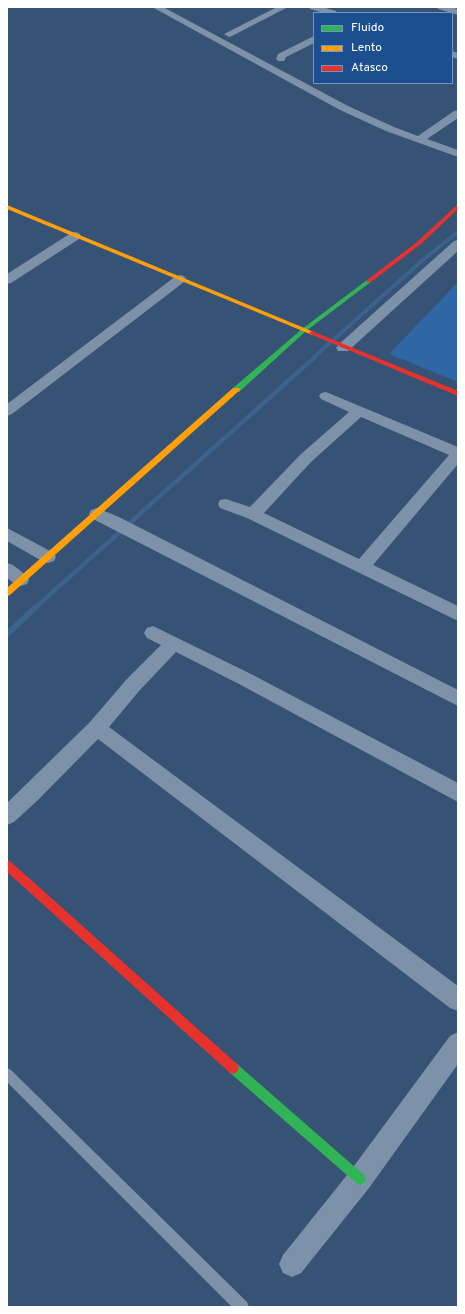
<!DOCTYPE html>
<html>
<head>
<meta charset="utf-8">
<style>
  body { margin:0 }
  #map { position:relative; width:465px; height:1314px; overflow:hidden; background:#365274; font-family:Overpass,sans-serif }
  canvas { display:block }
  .frame { position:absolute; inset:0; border:8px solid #fff; pointer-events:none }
  .legend { position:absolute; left:313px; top:12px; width:140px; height:72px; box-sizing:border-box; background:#1b4f8f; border:1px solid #7695bc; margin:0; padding:5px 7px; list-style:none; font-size:12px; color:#fff }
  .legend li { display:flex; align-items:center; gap:8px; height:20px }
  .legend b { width:20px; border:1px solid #7695bc }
</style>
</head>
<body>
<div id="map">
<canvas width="465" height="1314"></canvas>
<div class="frame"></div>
<ul class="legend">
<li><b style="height:5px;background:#30b455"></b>Fluido</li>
<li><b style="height:5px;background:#ff9f0a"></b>Lento</li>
<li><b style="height:5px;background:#e5322d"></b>Atasco</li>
</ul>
</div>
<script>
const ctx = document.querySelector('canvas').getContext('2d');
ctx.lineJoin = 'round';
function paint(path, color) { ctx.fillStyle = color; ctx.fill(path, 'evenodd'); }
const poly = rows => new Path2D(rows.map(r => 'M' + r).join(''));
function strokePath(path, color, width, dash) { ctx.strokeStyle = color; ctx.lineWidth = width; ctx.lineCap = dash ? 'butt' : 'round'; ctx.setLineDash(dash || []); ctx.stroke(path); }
paint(poly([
  [458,282,458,382,389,354]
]), '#2f66a5');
strokePath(poly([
  [313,358,424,259,458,232]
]), '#3b618d', 4);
strokePath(poly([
  [36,607,315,357]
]), '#3b618d', 4.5);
strokePath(poly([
  [7,634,37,606]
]), '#3b618d', 6);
paint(poly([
  [7,1068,11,1070,247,1302,249,1307,232,1307,7,1082,7,1068]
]), '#7d92a8');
paint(poly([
  [152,7,163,7,348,106,394,127,418,136,454,111,458,110,458,118,427,139,458,150,458,157,386,131,340,110,152,7],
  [277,7,288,7,232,36,229,37,224,34,277,7],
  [309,7,322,7,336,11,337,13,324,13,310,9,309,7],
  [437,7,451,7,458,9,458,15,438,9,437,7],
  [314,36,314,43,286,57,284,61,278,61,276,59,278,54,314,36],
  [452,51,458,53,458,59,452,57,452,51],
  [75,232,79,233,81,236,79,239,11,283,7,284,7,274,71,233,75,232],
  [458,240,458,251,348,351,338,351,336,348,338,345,454,241,458,240],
  [180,275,184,276,186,279,184,282,12,414,7,416,7,404,176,276,180,275],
  [326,392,458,447,458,464,373,565,458,606,458,621,247,518,220,508,218,504,220,500,226,499,250,507,301,454,349,412,321,399,319,396,321,393,326,392],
  [361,417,449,455,359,559,264,513,311,462,361,417],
  [97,508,119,517,458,690,458,706,91,518,89,514,91,510,97,508],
  [7,528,54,553,56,557,54,561,48,563,42,561,7,541,7,528],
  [7,563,13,565,27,576,29,580,27,584,21,586,15,584,7,578,7,563],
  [153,626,251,674,458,783,458,802,239,684,176,652,140,690,109,727,458,986,458,1011,450,1008,98,739,38,800,14,822,7,825,7,803,90,722,126,680,161,645,147,638,144,633,147,628,153,626],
  [458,1032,458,1064,369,1188,301,1273,292,1277,283,1273,279,1264,283,1255,351,1170,450,1036,458,1032]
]), '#7d92a8');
paint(poly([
  [367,280,372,281,306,331,239,392,233,392,233,388,302,329,367,280],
  [233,1062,237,1064,364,1175,366,1179,364,1183,360,1185,356,1183,229,1072,227,1068,229,1064,233,1062]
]), '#30b455');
paint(poly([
  [7,205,314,332,315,333,312,335,310,334,7,209,7,205],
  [233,388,239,388,240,390,10,595,7,596,7,588,233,388]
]), '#ff9f0a');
paint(poly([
  [458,204,458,209,421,244,371,282,367,282,367,280,417,242,458,204],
  [312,331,458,391,458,396,310,334,309,333,312,331],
  [7,860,11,862,237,1064,239,1068,237,1072,233,1074,229,1072,7,872,7,860]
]), '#e5322d');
</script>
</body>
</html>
